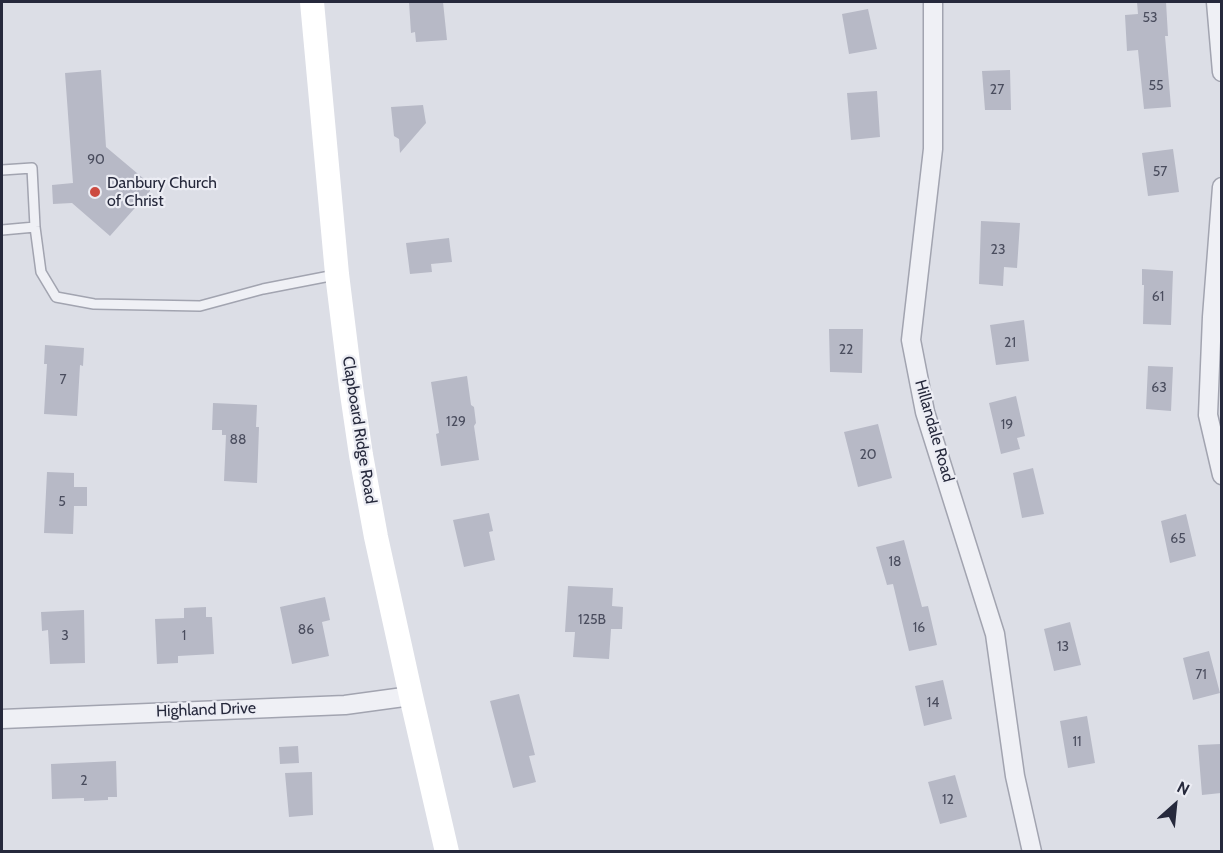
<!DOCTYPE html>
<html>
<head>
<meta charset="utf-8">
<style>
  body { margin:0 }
  #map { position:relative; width:1223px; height:853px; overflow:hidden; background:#dcdee6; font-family:Cabin,sans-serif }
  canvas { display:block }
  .frame { position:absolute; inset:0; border:3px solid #26293c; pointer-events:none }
  .north { position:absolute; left:1145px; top:775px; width:60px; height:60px; -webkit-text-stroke:4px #ecedf4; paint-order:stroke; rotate:27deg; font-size:16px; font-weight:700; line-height:24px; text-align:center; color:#26293c }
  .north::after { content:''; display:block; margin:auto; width:21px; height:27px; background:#26293c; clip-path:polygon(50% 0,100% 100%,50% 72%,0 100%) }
</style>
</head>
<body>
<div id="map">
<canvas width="1223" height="853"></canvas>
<div class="frame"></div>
<div class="north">N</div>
</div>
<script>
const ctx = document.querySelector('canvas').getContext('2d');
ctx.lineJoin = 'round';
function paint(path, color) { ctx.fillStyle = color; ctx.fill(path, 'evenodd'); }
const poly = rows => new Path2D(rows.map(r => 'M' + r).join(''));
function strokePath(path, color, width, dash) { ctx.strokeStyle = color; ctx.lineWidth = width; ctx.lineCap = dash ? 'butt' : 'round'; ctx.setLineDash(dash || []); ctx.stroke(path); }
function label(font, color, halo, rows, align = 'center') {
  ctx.font = font + ' Cabin,sans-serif'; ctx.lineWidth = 4.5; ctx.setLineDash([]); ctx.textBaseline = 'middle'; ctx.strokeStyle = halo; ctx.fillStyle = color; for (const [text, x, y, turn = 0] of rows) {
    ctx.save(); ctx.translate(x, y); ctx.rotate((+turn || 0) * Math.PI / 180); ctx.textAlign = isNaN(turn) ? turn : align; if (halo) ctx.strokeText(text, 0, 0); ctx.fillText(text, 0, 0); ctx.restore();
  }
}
paint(poly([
  [409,2,443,2,447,40,416,42,415,32,411,33],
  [1137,2,1166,2,1168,36,1165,36,1171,107,1144,109,1138,50,1127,51,1125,15,1138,14],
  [868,9,877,49,849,54,842,14],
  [101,70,106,147,150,184,150,191,110,236,72,203,53,204,52,185,73,183,65,73],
  [1010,70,1011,110,985,110,982,71],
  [877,91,880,137,851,140,847,93],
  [423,105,426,123,400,153,399,139,394,136,391,107],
  [1173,149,1179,192,1148,196,1142,153],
  [981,221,1020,223,1017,268,1004,267,1003,286,979,284],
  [449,238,452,262,431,264,432,272,410,274,406,243],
  [1142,269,1173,271,1171,325,1143,324,1144,285,1142,285],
  [1024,320,1029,361,996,365,990,325],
  [829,329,863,329,862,373,830,372],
  [45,345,84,348,83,366,80,365,77,416,44,414,47,364,44,364],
  [1148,366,1173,367,1171,411,1146,409],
  [467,376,471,405,474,407,476,423,474,426,479,460,441,466,436,434,439,433,431,382],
  [1016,396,1025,436,1017,438,1020,449,1001,454,989,403],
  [213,403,257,405,256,427,259,427,257,483,224,481,226,435,222,435,222,430,212,430],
  [878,424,892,478,858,487,844,432],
  [1033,468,1044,514,1022,518,1013,473],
  [47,472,74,473,74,487,87,487,87,506,74,506,73,534,44,533],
  [489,513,493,531,489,532,495,560,464,567,453,520],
  [1186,514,1196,556,1170,563,1161,521],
  [904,540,922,607,928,606,937,645,909,651,893,584,887,585,876,547],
  [568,586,613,588,612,606,623,607,622,629,611,629,609,659,573,657,575,632,565,632],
  [325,597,330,620,322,622,329,656,292,664,280,607],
  [206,607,206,617,212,617,214,654,178,656,178,663,157,664,155,619,184,618,184,608],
  [84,610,85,663,50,664,48,630,42,631,41,612],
  [1070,622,1081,665,1054,671,1044,629],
  [1209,651,1220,693,1193,700,1183,658],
  [943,680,952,719,924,726,915,686],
  [519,694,535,755,529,756,536,782,513,788,490,701],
  [1087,716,1095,763,1068,768,1060,721],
  [1221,744,1221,793,1202,795,1198,745],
  [298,746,299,763,280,764,279,747],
  [116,761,117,797,108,797,108,800,84,801,84,798,52,799,51,764],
  [312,772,313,815,289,817,285,773],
  [955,775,967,817,940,824,928,782]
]), '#b7b9c6');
const service = poly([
  [2,170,32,168,35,227,41,272,56,297,94,304,200,306,263,289,335,275],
  [2,230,35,227]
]);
const minor = poly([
  [933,2,933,149,911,340,925,412,995,634,1015,776,1032,852],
  [1216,2,1222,72],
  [1222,187,1212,317,1208,415,1222,475],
  [2,719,345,705,411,696]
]);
strokePath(service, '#a2a4b0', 12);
strokePath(minor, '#a2a4b0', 21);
strokePath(service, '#eff0f5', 9);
strokePath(minor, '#eff0f5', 18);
strokePath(poly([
  [312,2,337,274,351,387,361,455,376,537,411,696,447,852]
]), '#fff', 24);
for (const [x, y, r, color] of [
  [95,192,6,"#cc4b41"]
]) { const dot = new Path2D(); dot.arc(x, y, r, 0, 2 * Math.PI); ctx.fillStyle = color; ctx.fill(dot); strokePath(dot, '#ecedf4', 2); }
label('14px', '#4a4d5e', null, [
  ["53",1150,18],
  ["55",1156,86],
  ["27",997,90],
  ["90",96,160],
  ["57",1160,172],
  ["23",998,250],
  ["61",1158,297],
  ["21",1010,343],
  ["22",846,350],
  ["7",63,380],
  ["63",1159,388],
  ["129",456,422],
  ["19",1007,425],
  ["88",238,440],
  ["20",868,455],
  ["5",62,502],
  ["65",1178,539],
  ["18",895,562],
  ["125B",592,620],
  ["16",919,628],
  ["86",306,630],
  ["3",65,636],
  ["1",184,636],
  ["13",1063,647],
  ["71",1201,675],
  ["14",933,703],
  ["11",1077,742],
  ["2",84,781],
  ["12",948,800]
]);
label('16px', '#26293c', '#ecedf4', [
  ["Danbury Church",107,183],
  ["of Christ",107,201]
], 'left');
label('16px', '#26293c', '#ecedf4', [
  ["Clapboard Ridge Road",359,430,81],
  ["Hillandale Road",934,431,74],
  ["Highland Drive",206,710,-2]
]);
</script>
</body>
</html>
